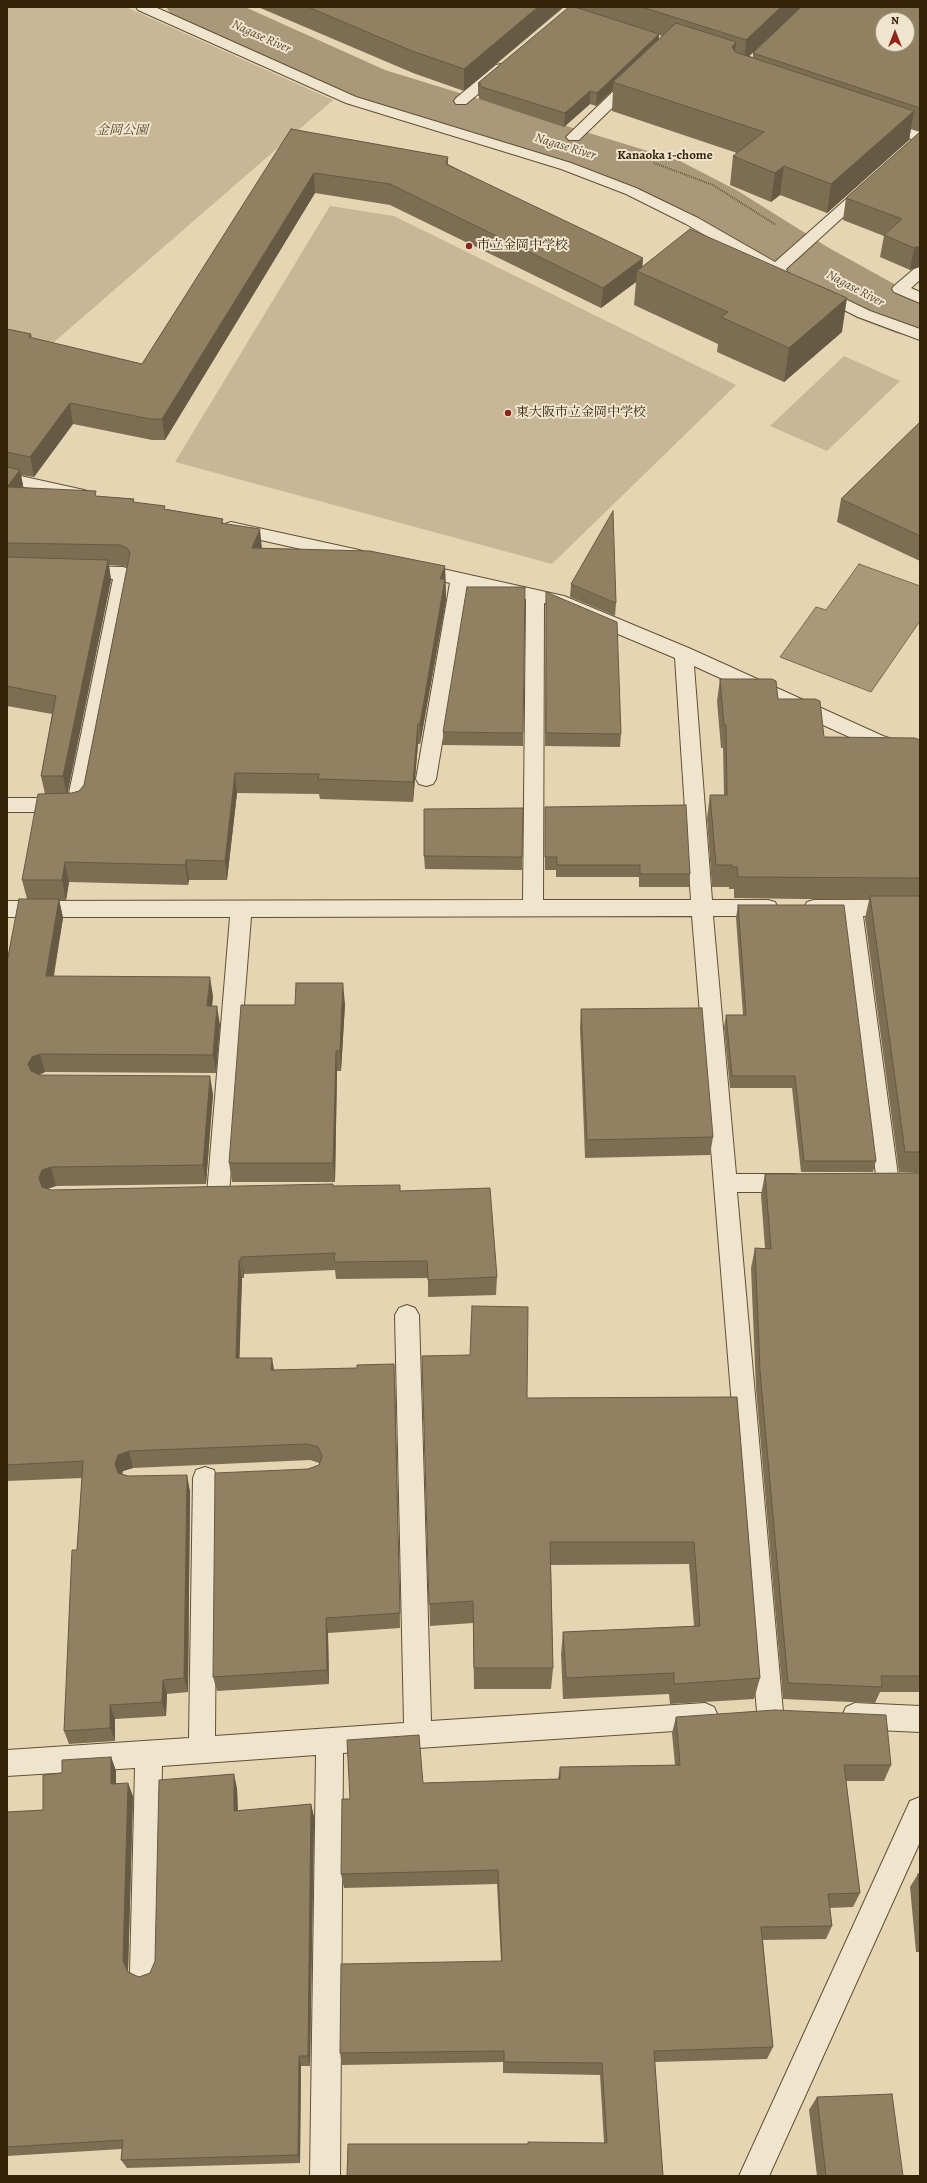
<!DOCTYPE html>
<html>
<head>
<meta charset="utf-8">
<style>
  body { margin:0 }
  #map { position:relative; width:927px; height:2183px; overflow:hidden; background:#e6d5b3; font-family:Alegreya,serif }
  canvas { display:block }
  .frame { position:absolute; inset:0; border:8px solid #342308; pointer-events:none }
  .north { position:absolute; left:875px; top:12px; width:40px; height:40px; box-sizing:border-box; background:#efe4ce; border:1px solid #a4977f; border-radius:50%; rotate:0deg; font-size:11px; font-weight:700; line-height:16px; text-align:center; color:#342308 }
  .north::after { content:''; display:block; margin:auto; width:14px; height:18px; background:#8f2418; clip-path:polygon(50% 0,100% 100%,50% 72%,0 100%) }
</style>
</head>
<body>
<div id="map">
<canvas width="927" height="2183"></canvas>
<div class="frame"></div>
<div class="north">N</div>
</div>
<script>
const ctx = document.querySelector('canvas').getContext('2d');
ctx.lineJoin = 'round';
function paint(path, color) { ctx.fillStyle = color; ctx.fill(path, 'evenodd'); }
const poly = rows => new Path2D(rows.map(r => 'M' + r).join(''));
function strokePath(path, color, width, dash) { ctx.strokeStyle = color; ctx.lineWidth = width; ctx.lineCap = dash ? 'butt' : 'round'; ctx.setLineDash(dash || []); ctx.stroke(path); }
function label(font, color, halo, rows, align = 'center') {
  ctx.font = font + ' Alegreya,"Noto Serif JP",serif'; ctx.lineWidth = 4; ctx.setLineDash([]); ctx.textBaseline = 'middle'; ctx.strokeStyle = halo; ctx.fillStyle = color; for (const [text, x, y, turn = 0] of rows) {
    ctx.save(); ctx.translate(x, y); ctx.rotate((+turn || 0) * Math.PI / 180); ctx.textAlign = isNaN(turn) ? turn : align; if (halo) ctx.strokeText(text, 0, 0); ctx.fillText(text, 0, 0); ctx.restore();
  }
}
paint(poly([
  [7,7,126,7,333,100,45,350,7,340],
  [330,206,394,216,736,385,552,564,175,462],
  [844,356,900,381,827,451,770,426]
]), '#c8b796');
const water = poly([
  [859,564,920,586,920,621,871,692,780,657,816,607,826,610,859,564]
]);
paint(water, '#a99879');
strokePath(water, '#7a694c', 1);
paint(poly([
  [166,7,245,7,385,70,680,161,738,191,829,248,905,290,920,295,920,339,896,333,857,318,781,276,692,219,634,189,341,96,175,20,166,7]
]), '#a99879');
const minor = poly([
  [136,7,155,7,356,97,571,163,636,188,698,218,775,262,862,185,867,183,872,185,875,188,786,269,787,271,785,274,779,276,769,273,686,224,626,194,561,169,346,103,138,10,136,7],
  [501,64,506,65,508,68,506,71,466,104,456,104,454,101,456,98,496,65,501,64],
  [634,75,639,76,641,79,639,82,579,140,569,140,566,137,569,134,629,76,634,75],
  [881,119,920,132,920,142,876,127,873,124,876,121,881,119],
  [920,267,920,280,911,288,920,292,920,303,894,292,892,289,894,286,914,269,920,267],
  [818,286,870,311,920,329,920,340,858,317,812,294,810,291,812,288,818,286],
  [7,473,84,490,90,492,93,496,90,500,84,502,7,485,7,473],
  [231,522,359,550,365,552,368,556,365,560,359,562,225,532,222,528,225,524,231,522],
  [416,563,564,596,691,649,883,736,920,748,920,762,869,746,694,666,712,900,768,900,775,902,778,908,775,914,768,916,713,916,736,1174,794,1174,802,1176,805,1183,802,1190,794,1192,737,1192,783,1712,779,1721,770,1725,761,1721,757,1712,692,916,251,917,229,1194,226,1201,218,1204,210,1201,207,1194,230,917,7,917,7,901,523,900,526,599,468,587,436,779,433,784,426,786,419,784,416,779,450,583,410,573,407,569,410,565,416,563],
  [544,603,675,658,691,900,543,900,544,603],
  [80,566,123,567,129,569,132,573,86,805,83,810,76,812,7,812,7,798,68,798,113,579,74,576,71,572,74,568,80,566],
  [814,900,920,900,920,916,863,916,899,1183,896,1190,888,1192,880,1190,877,1183,843,916,814,916,807,914,804,908,807,902,814,900],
  [407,1305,415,1308,419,1315,431,1721,705,1703,714,1707,718,1716,714,1725,705,1729,343,1753,340,2176,310,2176,316,1755,162,1766,158,1972,154,1982,144,1986,134,1982,130,1972,135,1768,7,1776,7,1750,189,1738,193,1478,196,1470,205,1467,214,1470,217,1478,215,1736,404,1723,395,1315,399,1308,407,1305],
  [855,1703,920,1706,920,1732,855,1729,846,1725,842,1716,846,1707,855,1703],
  [920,1797,920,1842,769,2176,739,2176,910,1801,920,1797]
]);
strokePath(minor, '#605033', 2);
strokePath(poly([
  [654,163,713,185,776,225]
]), '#342308', 2, [0.5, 1.5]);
paint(minor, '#efe4ce');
paint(poly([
  [258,7,920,7,920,131,911,128,909,140,827,213,780,195,771,202,730,185,733,156,737,153,612,111,613,90,596,106,590,104,564,127,479,99,479,96,478,96,478,83,569,8,563,8,464,91,413,73],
  [783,24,753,53,753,57,749,56],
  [659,35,662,36,659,39],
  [291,129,448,157,448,164,642,267,842,332,784,382,717,352,718,344,634,305,636,282,601,308,390,205,315,193,165,440,152,440,73,424,34,477,21,475,23,487,97,496,134,499,134,502,165,509,223,519,223,523,262,548,445,566,446,600,420,744,418,744,413,802,320,799,319,794,237,793,227,880,189,880,188,885,69,882,66,900,59,900,63,918,54,976,213,996,212,1006,220,1025,216,1073,45,1072,39,1075,213,1094,206,1184,56,1186,47,1189,51,1190,333,1186,400,1191,497,1277,496,1295,428,1297,428,1278,336,1279,335,1270,244,1274,244,1278,242,1278,239,1358,274,1370,395,1381,400,1628,328,1633,329,1684,217,1691,213,1677,308,1469,319,1465,319,1463,310,1460,133,1468,123,1471,122,1474,128,1476,190,1491,188,1692,167,1694,166,1716,115,1719,115,1741,69,1744,64,1731,82,1478,7,1481,7,962,27,899,22,880,45,794,41,776,52,714,7,706,7,329,31,334,32,338,142,364],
  [109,565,123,566,127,567,84,785,79,791,72,793,67,794,111,580],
  [920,132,920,266,910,270,880,257,884,236,843,220,846,198],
  [920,422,920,561,837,522,841,499],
  [571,584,616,603,615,616,570,597],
  [546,592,621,734,620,747,545,746],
  [720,679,778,699,824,737,920,740,920,1692,880,1692,875,1703,783,1699,756,1389,751,1268,755,1248,765,1248,761,1195,765,1174,920,1173,899,1172,865,918,869,900,734,898,734,889,729,889,729,887,712,887,707,818,710,795,724,795,723,748,721,748,717,701],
  [443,732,523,733,523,746,443,745],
  [545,807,690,874,689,887,639,887,639,877,556,877,556,870,545,870],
  [424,856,522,857,522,870,425,869],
  [738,905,876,1161,873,1172,801,1172,792,1088,730,1088,724,1027,726,1015,743,1015,736,918],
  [345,1004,341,1071,337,1071,335,1182,232,1182,229,1163,295,1005],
  [581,1009,713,1137,710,1155,585,1158,580,1028],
  [422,1356,527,1398,737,1397,760,1678,754,1699,670,1704,669,1694,563,1699,561,1654,563,1632,694,1626,689,1564,551,1565,553,1668,551,1689,474,1689,473,1623,430,1626],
  [676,1717,891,1765,884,1781,846,1781,860,1893,853,1907,830,1908,832,1926,826,1939,763,1940,773,2047,767,2059,655,2062,663,2176,527,2144,604,2143,600,2075,503,2073,503,2062,342,2065,340,2053,501,1961,497,1884,344,1888,341,1874,350,1799,423,1783,558,1779,560,1767,675,1765,672,1733],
  [111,1757,116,1771,116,1784,133,1796,128,1972,139,1977,150,1973,237,1788,238,1811,311,1804,314,1817,310,2066,301,2066,300,2163,127,2168,121,2160,122,2149,7,2156,7,1812,43,1810,62,1773],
  [918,1874,920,1874,920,1952,916,1952,910,1887],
  [817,2097,903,2176,817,2176,809,2110]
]), '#7d6e53');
paint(poly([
  [538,7,563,7,464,91,464,69],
  [781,7,801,7,744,61,746,40],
  [659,34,658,47,613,82,613,90,596,106,597,93],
  [736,42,733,71,732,47],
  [590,91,590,104,564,127,565,113],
  [914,111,909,140,827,213,831,184],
  [784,166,780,195,771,202,775,173],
  [314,173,315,193,165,440,162,419],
  [920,246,920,266,910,270,914,248],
  [643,258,642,273,637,271,636,282,601,308,603,288],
  [847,298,842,332,784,382,789,348],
  [70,403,73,424,34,477,30,457],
  [20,470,24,490,7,487],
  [260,529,262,549,252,548],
  [108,560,111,580,67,796,63,776],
  [445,566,446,600,420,744,420,724,440,579],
  [418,724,418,744,413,802,413,782],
  [235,773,237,793,227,880,225,861],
  [186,860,189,880,188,885,185,865],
  [65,862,69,882,66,900,62,880],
  [59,899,63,918,50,995,46,976],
  [210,977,213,996,210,1025,207,1006],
  [343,983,345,1004,341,1071,340,1051],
  [217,1006,220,1025,216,1073,213,1055],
  [336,1051,337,1071,335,1182,333,1163],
  [40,1054,45,1072,36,1076,33,1082,28,1064,32,1057],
  [210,1076,213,1094,206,1184,203,1165],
  [51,1167,56,1186,47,1189,44,1196,39,1178,42,1170],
  [241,1257,244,1274,244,1278,241,1260],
  [239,1260,242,1278,239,1375,236,1358],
  [272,1358,275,1375,271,1370],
  [394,1364,395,1381,400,1628,400,1613],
  [129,1451,133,1468,123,1471,120,1481,115,1464,118,1455],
  [187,1475,190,1491,188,1692,184,1678],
  [326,1618,328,1633,329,1684,327,1670],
  [163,1680,167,1694,166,1716,162,1702],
  [110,1705,115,1719,115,1741,110,1728],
  [111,1757,116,1771,116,1797,111,1784],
  [234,1774,237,1788,238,1824,234,1811],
  [128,1783,133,1796,128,1972,123,1961],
  [311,1804,314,1817,310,2066,308,2056],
  [299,2056,301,2066,300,2163,298,2155]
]), '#665a44');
const building = poly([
  [308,7,538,7,464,69,412,51,308,7],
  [569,7,575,7,659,34,597,93,590,91,565,113,479,86,481,84,478,83,569,7],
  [642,7,781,7,746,40,642,7],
  [801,7,920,7,920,108,753,53,801,7],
  [883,20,907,20,907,44,883,44,883,20],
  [676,23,736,42,732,47,735,52,914,111,831,184,784,166,775,173,733,156,764,132,613,82,676,23],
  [291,129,448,157,446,164,643,258,603,288,390,184,314,173,162,419,150,419,70,403,30,457,7,452,7,329,31,334,29,337,142,364,291,129],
  [920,132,920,246,914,248,884,235,902,219,846,198,920,132],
  [690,229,847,298,789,348,721,317,728,312,637,271,690,229],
  [920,422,920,536,841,499,920,422],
  [7,467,20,470,7,487,96,491,95,496,134,499,133,502,165,506,164,509,223,519,221,523,260,529,252,548,370,551,445,566,440,579,445,579,420,724,418,724,413,782,318,779,319,774,235,773,225,861,186,860,185,865,65,862,62,880,22,880,38,794,72,793,79,791,84,785,130,553,127,548,120,545,7,543,7,467],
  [613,511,616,603,571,584,613,511],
  [7,557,108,560,63,776,41,776,56,696,7,686,7,557],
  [467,587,525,587,523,733,443,732,467,587],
  [546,592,617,622,621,734,546,733,546,592],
  [720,679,772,679,776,681,778,699,815,699,820,701,824,737,915,738,920,740,920,878,738,877,737,867,732,867,732,865,716,865,710,795,727,795,726,725,724,725,720,679],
  [686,805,690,874,640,874,640,865,557,865,557,857,545,857,545,807,686,805],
  [523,808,522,857,424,856,424,809,523,808],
  [870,896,920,896,920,1152,905,1152,870,896],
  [19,899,59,899,46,976,210,977,207,1006,217,1006,213,1055,40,1054,32,1057,28,1064,31,1071,40,1075,210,1076,203,1165,51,1167,42,1170,39,1178,42,1187,51,1190,333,1184,333,1186,400,1185,400,1191,490,1188,497,1277,428,1280,427,1261,334,1262,335,1253,241,1257,241,1260,239,1260,236,1358,272,1358,271,1370,357,1368,357,1365,394,1364,400,1613,326,1618,327,1670,213,1677,215,1473,308,1469,319,1465,322,1456,318,1447,308,1444,129,1451,118,1455,115,1464,118,1473,128,1476,187,1475,184,1678,163,1680,162,1702,110,1705,110,1728,64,1731,72,1550,77,1550,83,1461,7,1465,7,962,19,899],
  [738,905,844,905,876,1161,804,1161,795,1076,732,1076,726,1015,746,1015,738,905],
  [296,983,343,983,340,1051,336,1051,333,1163,229,1163,241,1005,295,1005,296,983],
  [702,1008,713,1137,587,1140,581,1009,702,1008],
  [920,1173,920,1676,881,1676,882,1687,788,1683,760,1371,755,1248,771,1249,765,1174,920,1173],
  [472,1306,528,1307,527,1398,737,1397,760,1678,674,1684,674,1673,566,1678,563,1632,700,1626,694,1542,550,1542,553,1668,474,1668,473,1601,429,1604,422,1356,470,1355,472,1306],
  [775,1710,886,1715,891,1765,844,1765,860,1893,828,1894,832,1926,761,1927,773,2047,654,2051,663,2176,347,2176,348,2144,528,2144,528,2142,607,2143,602,2063,504,2062,504,2051,340,2053,341,1964,502,1961,498,1870,341,1874,342,1799,350,1799,347,1740,419,1735,423,1783,560,1779,560,1767,680,1765,676,1717,775,1710],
  [111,1757,111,1784,128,1783,123,1961,128,1972,139,1977,150,1973,155,1961,159,1780,234,1774,234,1811,311,1804,308,2056,299,2056,298,2155,121,2160,123,2140,7,2147,7,1812,43,1810,43,1775,62,1773,62,1760,111,1757],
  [918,1874,920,1874,920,1901,918,1874],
  [892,2094,903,2176,826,2176,817,2097,892,2094]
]);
paint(building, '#918061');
strokePath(building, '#665a44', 1);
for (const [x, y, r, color] of [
  [469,246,4,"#8f2418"],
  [508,413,4,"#8f2418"]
]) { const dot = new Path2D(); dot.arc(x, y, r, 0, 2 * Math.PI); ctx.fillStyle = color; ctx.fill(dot); strokePath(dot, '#efe4ce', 1.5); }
label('italic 13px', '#5d4c30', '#efe4ce', [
  ["Nagase River",261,37,24],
  ["Nagase River",565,147,17],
  ["Nagase River",855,289,28]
]);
label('italic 13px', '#59482c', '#efe4ce', [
  ["金岡公園",122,131]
]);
label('bold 13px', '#342308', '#efe4ce', [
  ["Kanaoka 1-chome",665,156]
]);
label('13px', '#342308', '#efe4ce', [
  ["市立金岡中学校",477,246],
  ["東大阪市立金岡中学校",516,413]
], 'left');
</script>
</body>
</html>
